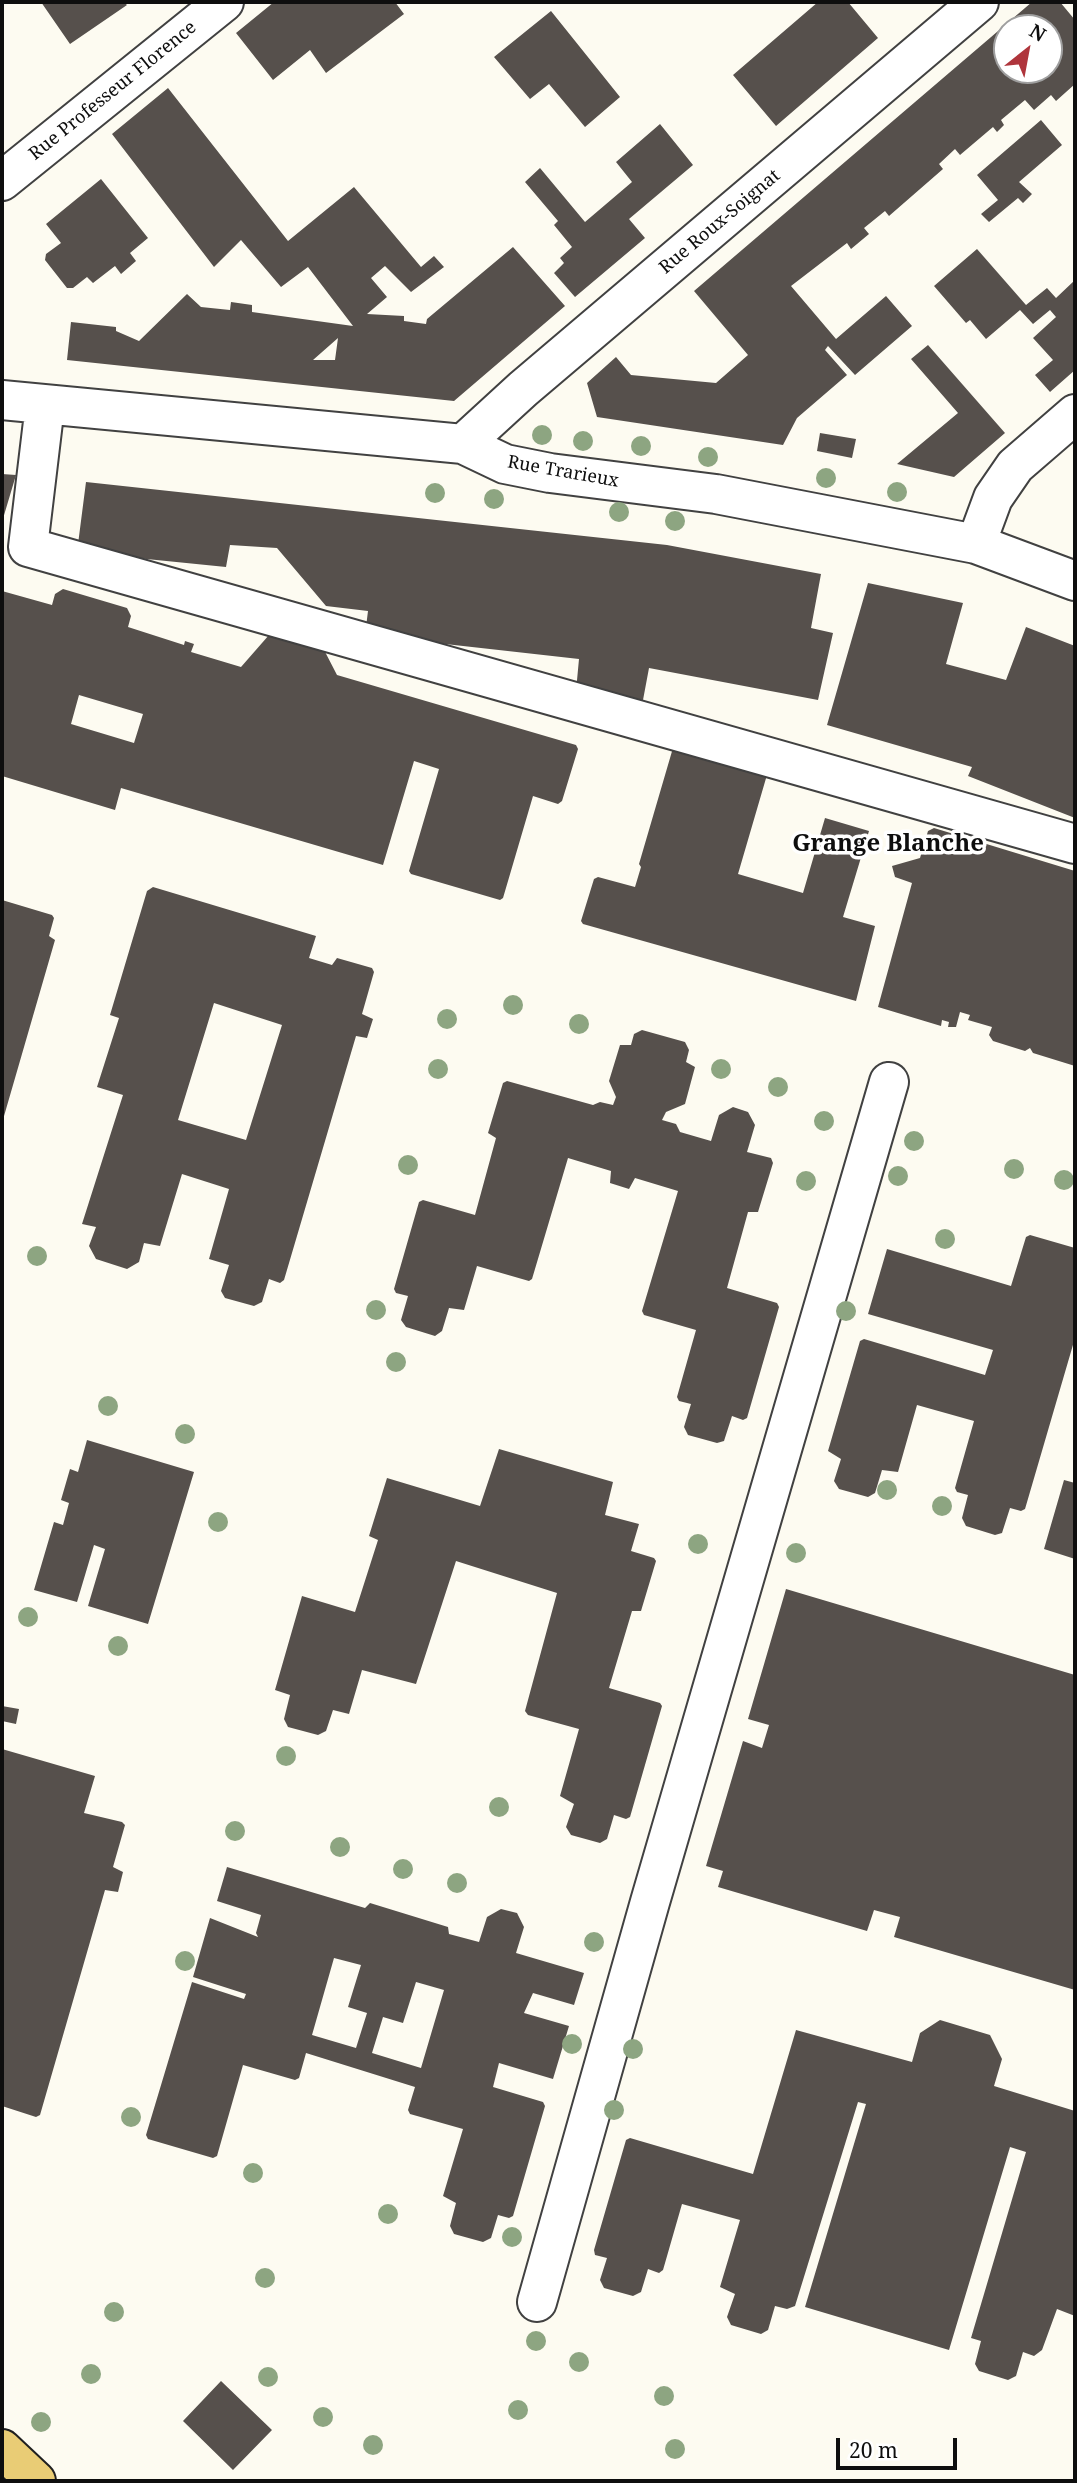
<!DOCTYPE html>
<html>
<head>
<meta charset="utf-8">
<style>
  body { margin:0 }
  #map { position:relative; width:1077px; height:2483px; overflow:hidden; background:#fdfbf1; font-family:"Noto Serif",serif }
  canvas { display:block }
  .frame { position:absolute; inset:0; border:4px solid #0e0e0e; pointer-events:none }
  .north { position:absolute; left:993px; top:14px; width:70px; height:70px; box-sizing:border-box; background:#fff; border:2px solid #9f9f9f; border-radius:50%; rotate:31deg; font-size:19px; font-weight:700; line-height:28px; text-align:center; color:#0e0e0e }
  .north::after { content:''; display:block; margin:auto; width:24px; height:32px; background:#af353c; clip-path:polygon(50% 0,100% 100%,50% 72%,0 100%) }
  .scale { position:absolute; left:836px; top:2438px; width:121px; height:32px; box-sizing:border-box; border:4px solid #0e0e0e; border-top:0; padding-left:9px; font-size:21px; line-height:24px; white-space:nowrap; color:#0e0e0e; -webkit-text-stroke:5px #fff; paint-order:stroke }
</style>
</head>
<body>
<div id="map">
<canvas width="1077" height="2483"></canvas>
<div class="frame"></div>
<div class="north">N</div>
<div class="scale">20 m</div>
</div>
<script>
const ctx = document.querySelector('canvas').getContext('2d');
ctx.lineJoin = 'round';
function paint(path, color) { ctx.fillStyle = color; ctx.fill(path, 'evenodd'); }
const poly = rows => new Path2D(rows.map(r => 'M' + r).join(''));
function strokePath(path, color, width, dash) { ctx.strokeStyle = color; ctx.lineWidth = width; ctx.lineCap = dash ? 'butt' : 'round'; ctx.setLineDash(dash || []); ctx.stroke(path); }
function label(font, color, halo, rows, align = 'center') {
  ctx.font = font + ' "Noto Serif",serif'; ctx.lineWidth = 7; ctx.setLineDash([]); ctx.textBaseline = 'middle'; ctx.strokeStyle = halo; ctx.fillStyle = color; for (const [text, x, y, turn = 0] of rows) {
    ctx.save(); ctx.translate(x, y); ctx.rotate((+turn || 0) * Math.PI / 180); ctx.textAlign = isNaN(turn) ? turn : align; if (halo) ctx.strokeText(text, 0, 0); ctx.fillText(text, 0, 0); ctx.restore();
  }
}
paint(poly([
  [41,2,124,2,127,5,70,44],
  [274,2,395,2,404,14,326,73,310,50,273,80,236,33],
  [818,2,848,2,878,38,776,126,733,75],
  [1032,2,1060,2,1075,20,1075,84,1056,101,1051,95,1034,110,1025,100,1001,120,1004,125,997,132,993,127,960,155,955,149,939,164,943,169,889,216,885,211,864,228,869,234,851,249,847,243,791,286,836,339,886,296,912,326,855,375,828,346,825,350,847,375,797,418,783,445,597,417,587,383,616,357,631,375,716,383,748,355,694,291],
  [1007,28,1049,28,1049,70,1007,70],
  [551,11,620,97,585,127,549,84,530,99,494,57],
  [168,88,288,241,354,187,421,267,434,256,444,267,411,292,385,266,371,278,387,297,367,314,404,316,404,321,426,324,427,319,513,247,565,306,454,401,67,360,71,322,116,327,116,331,139,341,187,294,201,307,230,310,231,302,252,305,252,312,353,326,308,267,281,287,241,240,214,267,112,134],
  [338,338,335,360,313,360],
  [1041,120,1062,145,1019,182,1032,194,1023,203,1018,198,989,222,981,214,998,200,977,175],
  [660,124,693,165,629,219,645,238,575,297,554,273,564,263,560,258,572,247,554,225,558,221,525,182,540,168,585,222,632,182,616,162],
  [101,179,148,238,130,253,136,261,121,274,115,266,93,283,87,277,73,288,67,288,45,260,46,254,61,243,46,224],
  [977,249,1026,305,1047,288,1056,298,1075,280,1075,370,1050,392,1035,375,1053,360,1033,338,1056,317,1050,310,1033,324,1020,310,986,339,970,320,966,323,934,286],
  [928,345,1005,433,954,477,897,464,958,413,911,359],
  [820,433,856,439,852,458,817,451],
  [2,474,16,475,2,522],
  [86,482,667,545,821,574,811,628,833,633,818,700,649,668,643,700,576,691,579,659,365,635,368,611,326,606,277,548,230,545,226,567,77,552],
  [868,583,963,603,946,664,1006,680,1026,627,1075,646,1075,818,968,776,972,767,827,725],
  [63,589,127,608,131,616,128,627,184,645,185,641,194,644,191,652,241,667,269,635,322,646,337,675,576,745,578,749,562,801,558,804,533,796,503,898,500,900,411,874,409,871,439,769,414,761,383,865,121,788,115,810,2,776,2,591,52,605,55,594],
  [79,695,143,714,134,743,71,724],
  [675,741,769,768,738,874,803,893,825,818,869,831,843,917,875,926,856,1001,583,924,581,921,594,879,598,877,635,887,641,867,639,864],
  [934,828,1075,871,1075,1066,1033,1053,1030,1048,1025,1051,993,1041,989,1035,992,1027,968,1020,970,1015,960,1012,956,1027,948,1027,949,1022,942,1020,941,1026,878,1007,912,883,895,877,892,866,920,858,928,831],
  [153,887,316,936,309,958,332,965,337,958,372,968,374,972,362,1014,373,1019,367,1038,356,1036,284,1280,280,1283,269,1279,262,1302,254,1306,225,1298,221,1291,229,1265,209,1259,229,1189,182,1174,160,1246,144,1243,139,1262,127,1269,96,1259,89,1246,96,1227,82,1224,123,1095,97,1087,119,1018,110,1015,147,891],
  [214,1003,282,1025,246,1140,178,1120],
  [2,900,52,915,54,918,49,936,55,940,2,1123],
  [642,1030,685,1042,689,1050,686,1062,695,1067,685,1104,666,1112,662,1120,676,1124,680,1132,711,1141,719,1115,733,1107,748,1112,755,1125,747,1152,771,1158,773,1163,758,1212,748,1212,727,1288,777,1303,779,1307,747,1418,743,1420,732,1416,724,1441,717,1443,688,1435,684,1427,691,1404,679,1401,677,1397,696,1330,644,1315,642,1311,678,1191,635,1178,629,1189,610,1183,611,1171,568,1158,532,1279,529,1281,477,1266,464,1310,449,1308,442,1331,435,1336,406,1327,401,1320,408,1296,396,1293,394,1289,419,1202,423,1200,475,1215,496,1138,488,1133,503,1083,507,1081,593,1105,600,1102,613,1105,616,1097,609,1081,620,1045,631,1045,634,1034],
  [1030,1235,1075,1248,1075,1338,1025,1509,1021,1511,1010,1508,1002,1533,995,1535,966,1526,962,1518,968,1495,957,1492,955,1488,974,1421,917,1405,898,1472,882,1470,875,1493,868,1497,839,1489,834,1481,841,1459,828,1451,860,1341,864,1339,985,1375,993,1350,868,1314,887,1249,1011,1286,1026,1237],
  [87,1440,194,1472,148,1624,88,1606,105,1549,94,1545,77,1602,34,1590,54,1522,63,1525,69,1503,61,1500,70,1469,78,1472],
  [499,1449,613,1482,605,1515,639,1524,631,1551,654,1558,656,1561,641,1611,632,1611,609,1688,660,1703,662,1706,630,1817,626,1819,614,1815,607,1839,600,1843,571,1835,566,1827,574,1804,560,1796,579,1729,528,1715,525,1711,557,1593,456,1561,416,1684,362,1670,349,1714,333,1710,326,1731,318,1735,288,1727,284,1719,290,1695,275,1690,302,1596,355,1612,378,1540,369,1536,387,1478,480,1506],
  [1064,1480,1075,1483,1075,1559,1044,1549],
  [786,1589,1075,1675,1075,1990,894,1937,900,1917,874,1910,867,1931,718,1887,723,1871,706,1866,743,1741,762,1748,769,1725,748,1719],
  [2,1706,19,1709,16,1724,2,1721],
  [2,1749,95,1776,84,1813,122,1822,125,1825,113,1867,123,1872,118,1892,105,1890,40,2115,36,2117,2,2106,4,1891,2,1890],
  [227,1867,365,1908,370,1903,448,1927,449,1934,479,1942,487,1917,501,1909,517,1913,524,1927,516,1953,584,1973,574,2005,533,1993,524,2013,569,2026,553,2079,499,2063,493,2087,543,2102,545,2106,513,2216,509,2218,498,2215,491,2238,483,2242,454,2234,450,2226,456,2203,443,2196,463,2129,410,2114,408,2110,415,2087,306,2053,299,2078,295,2080,243,2065,217,2156,213,2158,148,2139,146,2135,192,1982,244,1999,246,1994,193,1977,210,1918,258,1937,256,1933,261,1915,217,1901],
  [334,1958,361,1965,348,2007,367,2013,356,2048,312,2035],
  [416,1982,444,1990,421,2068,372,2053,383,2017,403,2023],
  [940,2020,990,2035,1002,2059,994,2086,1075,2111,1075,2316,1057,2309,1042,2350,1034,2356,1023,2352,1016,2376,1008,2380,979,2371,975,2364,981,2341,971,2338,1026,2152,1010,2147,949,2350,805,2307,866,2104,858,2102,795,2306,787,2309,775,2306,768,2330,761,2334,731,2325,727,2317,735,2294,720,2287,740,2220,682,2204,663,2270,659,2273,648,2269,641,2292,633,2296,604,2288,600,2280,607,2258,595,2255,594,2250,626,2140,630,2138,753,2174,796,2030,912,2062,920,2033],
  [221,2381,272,2430,233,2470,183,2421]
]), '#56504c');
const minor = poly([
  [2,181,224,2],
  [2,400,463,444,505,464,550,473,716,494,976,544,1075,581],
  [45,405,28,547,1075,844],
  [463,444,523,389,979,2],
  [976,544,993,498,1015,466,1075,414],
  [537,2302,650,1902,889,1082]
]);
const major = poly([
  [2,2449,36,2481]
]);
strokePath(minor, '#414141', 42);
strokePath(major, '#1f1f1f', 42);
strokePath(minor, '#fff', 38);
strokePath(major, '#e9cc75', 38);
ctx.fillStyle = '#8da581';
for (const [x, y] of [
  [542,435],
  [583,441],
  [641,446],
  [708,457],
  [826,478],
  [897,492],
  [435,493],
  [494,499],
  [619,512],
  [675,521],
  [513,1005],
  [447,1019],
  [579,1024],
  [438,1069],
  [721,1069],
  [778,1087],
  [824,1121],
  [914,1141],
  [408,1165],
  [1014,1169],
  [898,1176],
  [1064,1180],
  [806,1181],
  [945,1239],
  [37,1256],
  [376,1310],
  [846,1311],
  [396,1362],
  [108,1406],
  [185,1434],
  [887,1490],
  [942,1506],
  [218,1522],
  [698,1544],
  [796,1553],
  [28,1617],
  [118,1646],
  [286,1756],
  [499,1807],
  [235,1831],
  [340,1847],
  [403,1869],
  [457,1883],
  [594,1942],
  [185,1961],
  [572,2044],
  [633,2049],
  [614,2110],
  [131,2117],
  [253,2173],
  [388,2214],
  [512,2237],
  [265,2278],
  [114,2312],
  [536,2341],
  [579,2362],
  [91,2374],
  [268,2377],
  [664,2396],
  [518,2410],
  [323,2417],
  [41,2422],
  [373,2445],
  [675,2449]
]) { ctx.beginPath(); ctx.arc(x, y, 10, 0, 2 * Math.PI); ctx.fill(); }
label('18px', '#0e0e0e', '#fff', [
  ["Rue Professeur Florence",113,91,-39],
  ["Rue Roux-Soignat",720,222,-40],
  ["Rue Trarieux",563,472,10]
]);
label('bold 24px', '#0e0e0e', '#fff', [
  ["Grange Blanche",888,844]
]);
</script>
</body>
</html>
